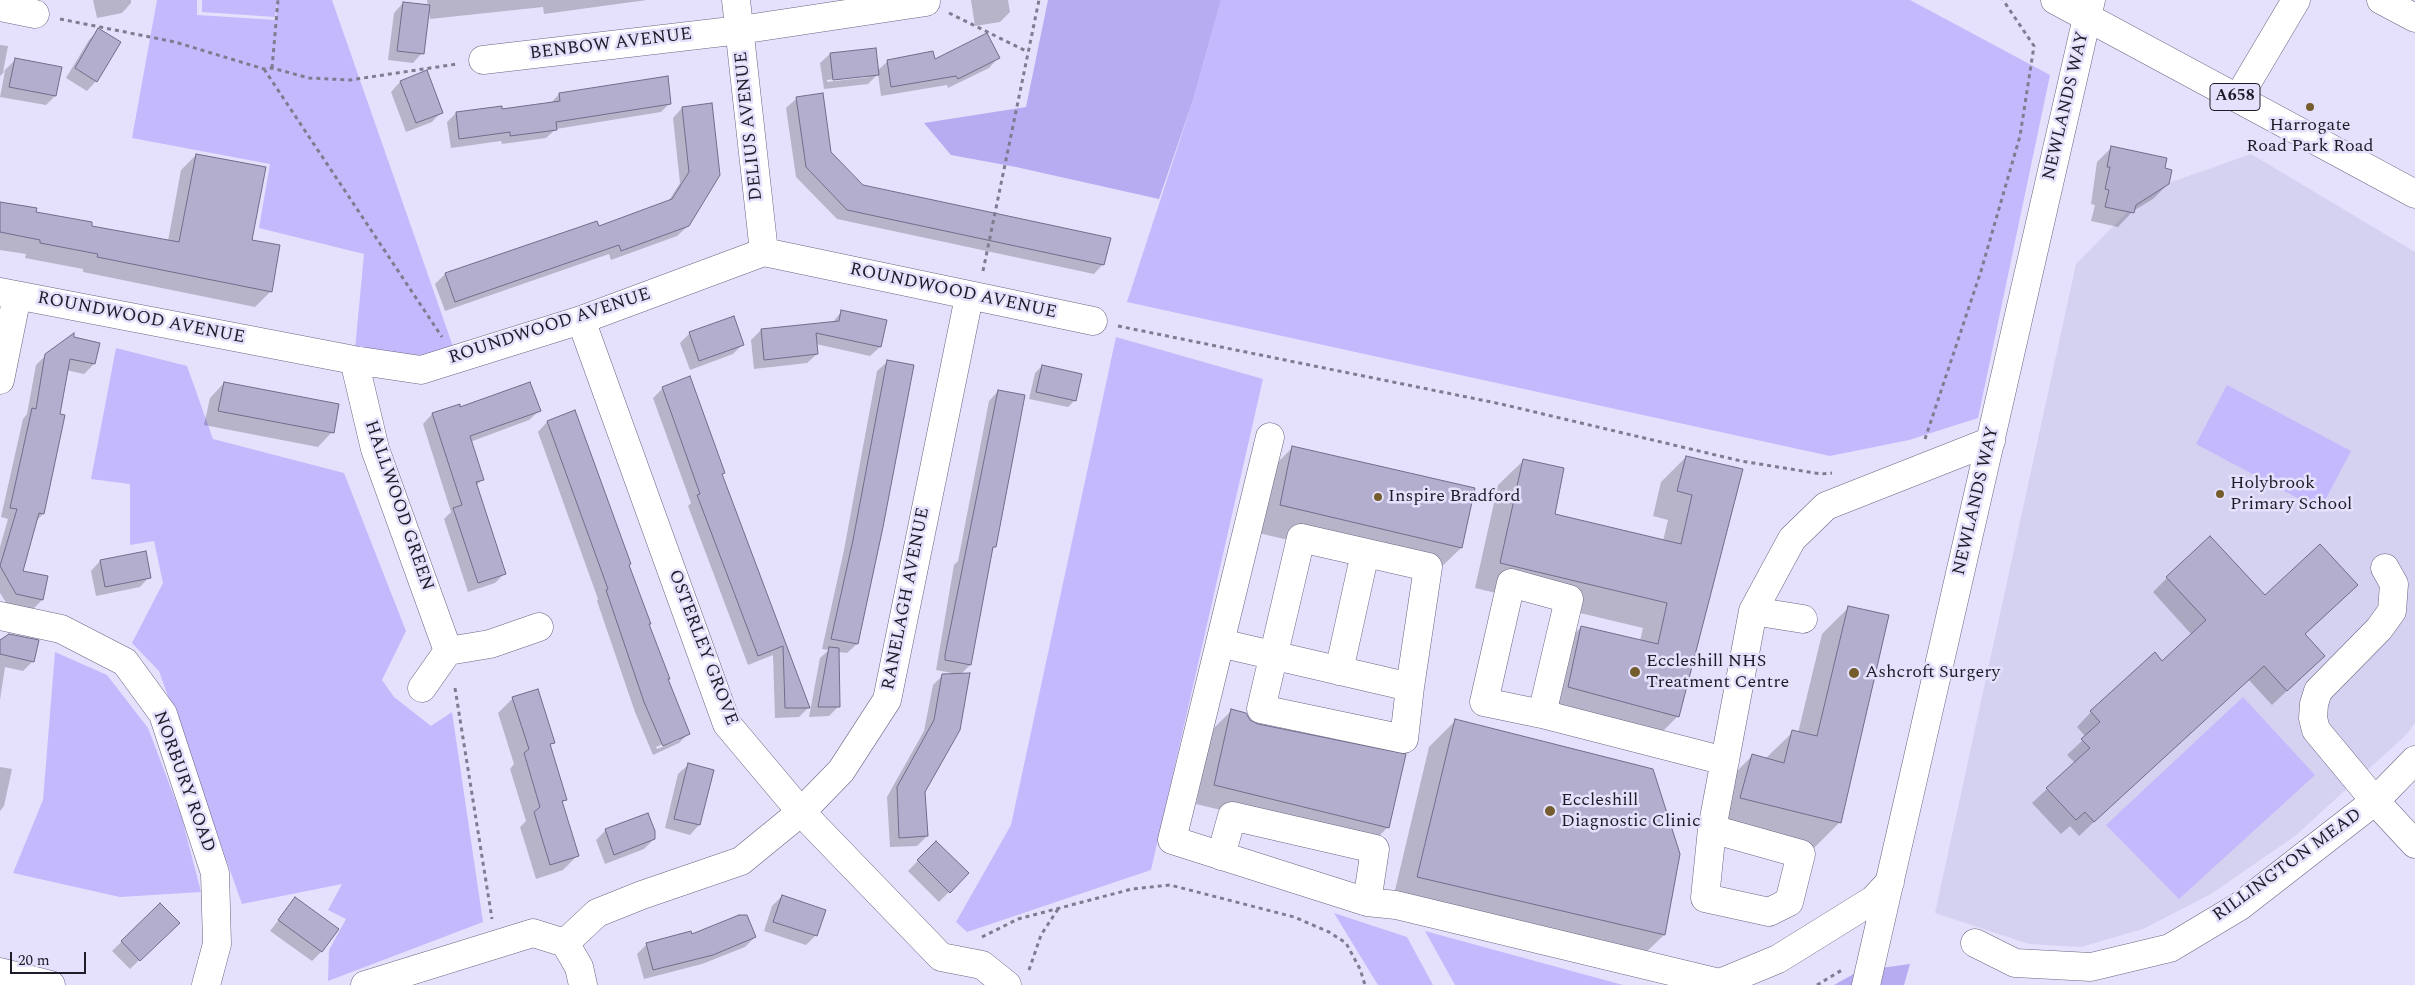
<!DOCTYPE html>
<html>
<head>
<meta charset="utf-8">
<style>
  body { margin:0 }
  #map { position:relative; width:2415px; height:985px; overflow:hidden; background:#e5e1fc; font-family:Spectral,serif }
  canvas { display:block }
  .scale { position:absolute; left:10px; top:952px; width:76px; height:22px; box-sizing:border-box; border:2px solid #1e1c28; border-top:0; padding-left:6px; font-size:15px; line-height:18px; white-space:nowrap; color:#1e1c28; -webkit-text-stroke:4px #e5e1fc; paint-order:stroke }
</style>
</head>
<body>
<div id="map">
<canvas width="2415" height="985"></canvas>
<div class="scale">20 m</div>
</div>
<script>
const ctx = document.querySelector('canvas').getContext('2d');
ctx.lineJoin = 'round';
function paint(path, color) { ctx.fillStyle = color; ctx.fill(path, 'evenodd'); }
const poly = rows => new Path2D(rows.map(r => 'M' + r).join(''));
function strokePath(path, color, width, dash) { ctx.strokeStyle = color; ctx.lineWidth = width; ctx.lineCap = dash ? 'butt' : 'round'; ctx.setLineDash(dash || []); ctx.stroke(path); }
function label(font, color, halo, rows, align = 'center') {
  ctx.font = font + ' Spectral,serif'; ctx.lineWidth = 5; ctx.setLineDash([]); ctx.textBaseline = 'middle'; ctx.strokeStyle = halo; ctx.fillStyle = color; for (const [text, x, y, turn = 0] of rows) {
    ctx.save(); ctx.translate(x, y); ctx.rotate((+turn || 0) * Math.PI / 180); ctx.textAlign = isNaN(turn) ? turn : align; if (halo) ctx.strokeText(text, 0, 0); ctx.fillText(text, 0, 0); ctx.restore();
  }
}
paint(poly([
  [2251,154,2415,252,2415,723,2406,735,2295,836,2211,894,2143,929,2081,947,2029,944,1935,913,2076,264,2149,190]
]), '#d5d1f1');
paint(poly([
  [157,0,197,0,197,15,276,20,277,0,332,0,457,358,354,360,364,254,259,228,270,164,132,138],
  [202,0,277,0,275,17,202,12],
  [1221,0,1910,0,2050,75,1978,418,1909,440,1830,456,1127,302,1193,100],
  [1116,337,1263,379,1151,870,967,932,956,922,1011,825],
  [116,348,187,366,213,439,344,473,406,631,382,680,394,697,431,726,452,712,483,922,328,981,329,950,346,919,328,910,342,884,242,904,159,671,132,643,163,583,154,541,130,545,130,484,91,479],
  [2227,385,2351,451,2320,510,2196,444],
  [55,652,107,675,148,728,181,815,201,892,120,897,13,873,43,800],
  [2243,697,2315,775,2179,899,2106,825],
  [1334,913,1407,937,1433,985,1378,985],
  [1425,931,1623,985,1455,985]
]), '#c4b9fd');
paint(poly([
  [1048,0,1221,0,1193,100,1159,199,1016,167,951,155,924,123,1026,107],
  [1910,964,1904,985,1834,985,1859,971]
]), '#b7abf1');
paint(poly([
  [93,0,131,0,131,3,122,13,97,18],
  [427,0,647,0,544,14,543,7,430,19,429,10,422,53,413,63,388,60,394,13,403,3,428,6],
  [971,0,1008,0,1010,12,1000,22,975,26],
  [99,30,96,81,87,91,66,78,89,40],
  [0,45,8,46,3,72,15,60,55,96,46,105,0,97,5,71,0,76],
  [830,54,877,71,888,61,998,58,989,68,948,88,947,85,881,96,878,74,868,84,824,89,820,63],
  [869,75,869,77,827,82,827,80],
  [400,82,441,112,432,122,406,132,391,92],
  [559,94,670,103,661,112,556,129,546,138,502,144,501,141,451,148,447,122,456,113,501,110,550,104],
  [822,95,830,153,862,186,1103,264,1094,274,837,219,796,177,786,108,796,99],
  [711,105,688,226,677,236,611,260,609,254,445,311,435,284,445,274,596,222,598,228,668,202,680,183,673,118,682,108],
  [2112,147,2168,184,2153,199,2133,211,2118,227,2091,221,2095,205,2091,204,2097,162],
  [196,155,251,241,279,246,270,292,255,307,83,272,83,269,25,258,26,254,0,250,0,203,90,226,168,241,181,170],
  [842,311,880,347,870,356,816,344,817,354,807,363,754,369,751,340,761,330,832,323],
  [690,333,743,344,733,354,690,370,680,343],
  [99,344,94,364,84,374,66,370,43,514,36,521,21,572,47,577,42,600,32,610,7,604,0,593,0,547,8,519,1,517,23,419,27,414,36,365,46,355],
  [887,362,857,644,847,653,838,652,839,706,829,716,809,717,820,658,829,650,822,649,844,550,877,371],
  [1042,366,1075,400,1068,407,1029,399,1035,373],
  [224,383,332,432,318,447,204,425,210,398],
  [663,388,724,473,721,476,809,707,799,717,775,718,773,655,748,665,688,506,691,503,653,398],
  [998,391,994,547,991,550,970,665,960,675,924,792,927,836,917,846,890,847,887,797,924,731,933,685,943,675,957,674,936,670,954,565,958,561,989,401],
  [459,406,460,409,539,411,529,420,470,442,483,479,476,486,504,574,495,583,468,592,444,519,451,512,423,424,432,414],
  [574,411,650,623,648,625,667,680,689,733,679,743,653,755,635,712,597,601,598,599,538,432,547,422],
  [679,737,679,740,657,749,656,747],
  [1292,448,1474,489,1461,548,1434,574,1254,532,1266,474],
  [1686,457,1741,470,1678,716,1653,741,1543,712,1556,653,1581,627,1640,641,1643,628,1475,588,1498,485,1524,460,1554,515,1663,541,1668,520,1653,516,1661,482],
  [100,561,149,577,140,587,96,596,91,571],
  [2167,578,2265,597,2342,600,2304,635,2309,670,2272,705,2248,679,2079,836,2070,826,2061,834,2032,803,2075,763,2067,755,2086,737,2077,727,2091,712,2162,662,2192,635,2153,592],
  [1848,608,1840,822,1813,849,1714,824,1726,782,1752,756,1766,758,1793,732,1798,733,1822,634],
  [0,642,33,661,23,671,5,667,0,700],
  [513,698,553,742,549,746,566,799,561,804,577,856,563,870,536,879,520,827,526,821,510,769,514,764,498,713],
  [1231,711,1249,721,1388,827,1369,846,1196,804,1212,730],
  [1456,720,1664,935,1637,961,1392,903,1429,747],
  [688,765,699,825,690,835,665,828,678,774],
  [0,767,12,769,4,806,0,811],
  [606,830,654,839,644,849,605,864,596,840],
  [936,842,968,873,939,902,908,871],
  [782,896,816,935,806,945,764,931,772,906],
  [295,899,322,951,312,961,270,931],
  [160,904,178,923,130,969,112,951],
  [691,935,755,937,745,947,702,964,644,979,637,954,647,944]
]), '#0003');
const building = poly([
  [403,2,430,5,424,54,397,51,403,2],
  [98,28,121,42,97,82,75,68,98,28],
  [987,33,1000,58,958,79,956,76,891,87,887,60,933,51,935,59,987,33],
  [876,48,879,75,833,80,830,53,876,48],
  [15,58,62,67,56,96,9,87,15,58],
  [427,70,443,113,416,123,400,81,427,70],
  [668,76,671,104,556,122,557,130,510,136,510,132,459,139,456,112,502,106,502,109,560,101,559,93,668,76],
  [823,93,831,152,863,185,1111,238,1104,265,847,210,806,167,796,97,823,93],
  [712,103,720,175,689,226,621,251,619,245,455,302,445,273,597,221,599,226,672,199,689,172,682,107,712,103],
  [2111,146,2167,158,2165,168,2172,170,2169,184,2136,205,2134,213,2105,207,2109,190,2105,189,2110,167,2107,167,2111,146],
  [196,154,266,167,252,240,280,245,272,292,97,257,98,254,40,243,40,240,0,232,0,202,37,208,36,212,92,222,92,226,179,242,196,154],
  [841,310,887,320,881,347,816,333,818,354,764,360,761,329,839,321,841,310],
  [734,316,744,345,699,361,689,332,734,316],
  [74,333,74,337,100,343,95,364,70,359,60,414,65,415,57,453,44,514,39,513,23,571,48,576,43,600,16,594,0,566,17,509,10,508,32,408,36,409,45,354,74,333],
  [887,360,914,365,883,527,858,644,831,639,853,540,887,360],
  [1042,365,1082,374,1076,401,1036,392,1042,365],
  [690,376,725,473,722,474,810,708,785,708,783,646,758,656,697,495,700,494,662,387,690,376],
  [224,382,339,404,334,433,218,411,224,382],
  [530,382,541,411,470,436,484,480,476,482,506,574,478,583,453,508,462,505,432,413,460,404,460,407,530,382],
  [998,390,1025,395,996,547,993,547,971,665,945,660,945,655,998,390],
  [575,410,631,564,629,565,651,624,649,624,670,679,668,679,690,734,663,746,644,702,606,590,608,589,547,421,575,410],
  [1292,446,1475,488,1462,548,1280,505,1292,446],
  [1686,456,1743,469,1679,717,1568,687,1581,626,1658,644,1667,603,1500,563,1523,459,1564,468,1555,514,1681,544,1692,495,1677,491,1686,456],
  [2210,536,2265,595,2320,544,2358,585,2305,634,2325,656,2287,691,2264,666,2094,822,2085,812,2076,820,2046,788,2090,748,2081,739,2100,722,2090,711,2155,652,2162,661,2206,620,2166,577,2210,536],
  [146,551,151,578,105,587,100,560,146,551],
  [1848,606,1889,615,1841,823,1740,798,1752,754,1784,763,1792,730,1817,736,1848,606],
  [9,634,39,640,34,662,0,654,0,640,9,634],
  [829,647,839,648,840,707,818,707,829,647],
  [970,673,960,730,925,792,928,836,899,838,897,787,934,720,942,674,970,673],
  [538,689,555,743,550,744,567,800,562,801,579,856,550,865,534,812,540,807,524,753,529,749,512,697,538,689],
  [1231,709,1246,713,1250,720,1258,724,1406,754,1389,828,1214,785,1231,709],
  [1455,719,1653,769,1680,854,1665,935,1417,877,1455,719],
  [688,763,714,770,700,825,674,819,688,763],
  [648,813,655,831,655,839,614,855,605,829,648,813],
  [936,841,969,873,950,893,917,860,936,841],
  [782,895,826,910,817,936,773,922,782,895],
  [295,897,339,929,322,952,278,920,295,897],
  [160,903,180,923,140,961,121,941,160,903],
  [739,915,747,915,756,937,713,955,653,970,646,943,691,931,692,934,739,915]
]);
paint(building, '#b3aece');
strokePath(building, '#716c8a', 1);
const minor = poly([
  [736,0,764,252],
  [2381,0,2415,18],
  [0,7,35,14],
  [483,60,740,30,926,2],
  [2238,98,2296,0],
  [0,292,354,360,421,370,581,320,764,252,1093,321],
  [581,320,727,724,801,812,941,957,982,965,1007,985],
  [354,360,375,449,448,651,422,688],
  [0,380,17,296],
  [1270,437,1172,840,1367,902,1396,905,1720,983,1778,959,1873,900,1890,882],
  [1301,538,1428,567,1410,687,1404,739,1261,709,1301,538],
  [2385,568,2394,584,2392,611,2379,629,2318,691,2314,704,2313,718,2316,730,2375,801,2415,844],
  [1753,611,1803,619],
  [0,616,61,629,125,662,163,714,215,873,217,944,206,985],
  [1220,643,1410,687],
  [448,651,490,644,539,627],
  [1339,671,1365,553],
  [1542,714,1484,702,1511,583,1569,599,1542,714,1725,761],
  [1712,829,1801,854,1789,902,1769,912,1705,898,1712,829,1753,611,1792,539,1826,506,1991,441],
  [1221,856,1232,816,1375,849,1367,902],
  [565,943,579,967,583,985],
  [1975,943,2015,963,2091,967,2170,948,2240,906,2375,801,2415,760],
  [0,972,51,985],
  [365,985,533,933,565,943,597,913,642,895,741,861,801,812,841,771,887,700,969,297],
  [1866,985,2091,0]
]);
const highway = poly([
  [2055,0,2415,194]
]);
strokePath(minor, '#696582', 29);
strokePath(highway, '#696582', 29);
strokePath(poly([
  [949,13,1028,52],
  [60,19,175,42,264,69,272,68,309,78,350,80,457,64],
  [272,68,278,0],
  [264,69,442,337],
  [983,271,1039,0],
  [1118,326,1501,404,1741,461,1821,474,1832,473],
  [1925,439,1981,271,2020,136,2034,46,2003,0],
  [455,688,492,919],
  [982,937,1018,919,1132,889,1170,885,1294,917,1329,932,1346,943,1360,969,1365,985],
  [1029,970,1041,935,1058,909],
  [1817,985,1842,970]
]), '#7f7c90', 3, [4, 4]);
strokePath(minor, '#fff', 28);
strokePath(highway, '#fff', 28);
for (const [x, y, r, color] of [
  [2310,107,5,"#745c2d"],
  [2220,494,5,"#745c2d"],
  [1378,497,5,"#745c2d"],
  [1635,672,6,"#745c2d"],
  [1854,673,6,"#745c2d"],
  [1550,811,6,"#745c2d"]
]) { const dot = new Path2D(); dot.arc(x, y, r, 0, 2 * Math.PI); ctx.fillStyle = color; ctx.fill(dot); strokePath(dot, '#e5e1fc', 2); }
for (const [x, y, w] of [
  [2235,97,50]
]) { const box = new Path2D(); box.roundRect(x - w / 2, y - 13.5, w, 27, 4); ctx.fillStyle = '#e5e1fc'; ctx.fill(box); strokePath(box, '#1e1c28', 1); }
label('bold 16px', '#1e1c28', null, [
  ["A658",2235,97]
]);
label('18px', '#1e1c28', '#e5e1fc', [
  ["BENBOW AVENUE",611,45,-7],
  ["NEWLANDS WAY",2067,106,-77],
  ["DELIUS AVENUE",750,126,-96],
  ["ROUNDWOOD AVENUE",953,292,12],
  ["ROUNDWOOD AVENUE",141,319,11],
  ["ROUNDWOOD AVENUE",550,327,-18],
  ["NEWLANDS WAY",1977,501,-77],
  ["HALLWOOD GREEN",398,506,71],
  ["RANELAGH AVENUE",907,599,-79],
  ["OSTERLEY GROVE",702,648,69],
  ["NORBURY ROAD",183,782,70],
  ["RILLINGTON MEAD",2288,866,-36]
]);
label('18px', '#1e1c28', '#e5e1fc', [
  ["Harrogate",2310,126,"center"],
  ["Road Park Road",2310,147,"center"],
  ["Holybrook",2230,484],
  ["Primary School",2230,505],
  ["Inspire Bradford",1388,497],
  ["Eccleshill NHS",1646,662],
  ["Treatment Centre",1646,683],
  ["Ashcroft Surgery",1865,673],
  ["Eccleshill",1561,801],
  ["Diagnostic Clinic",1561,822]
], 'left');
</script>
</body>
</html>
